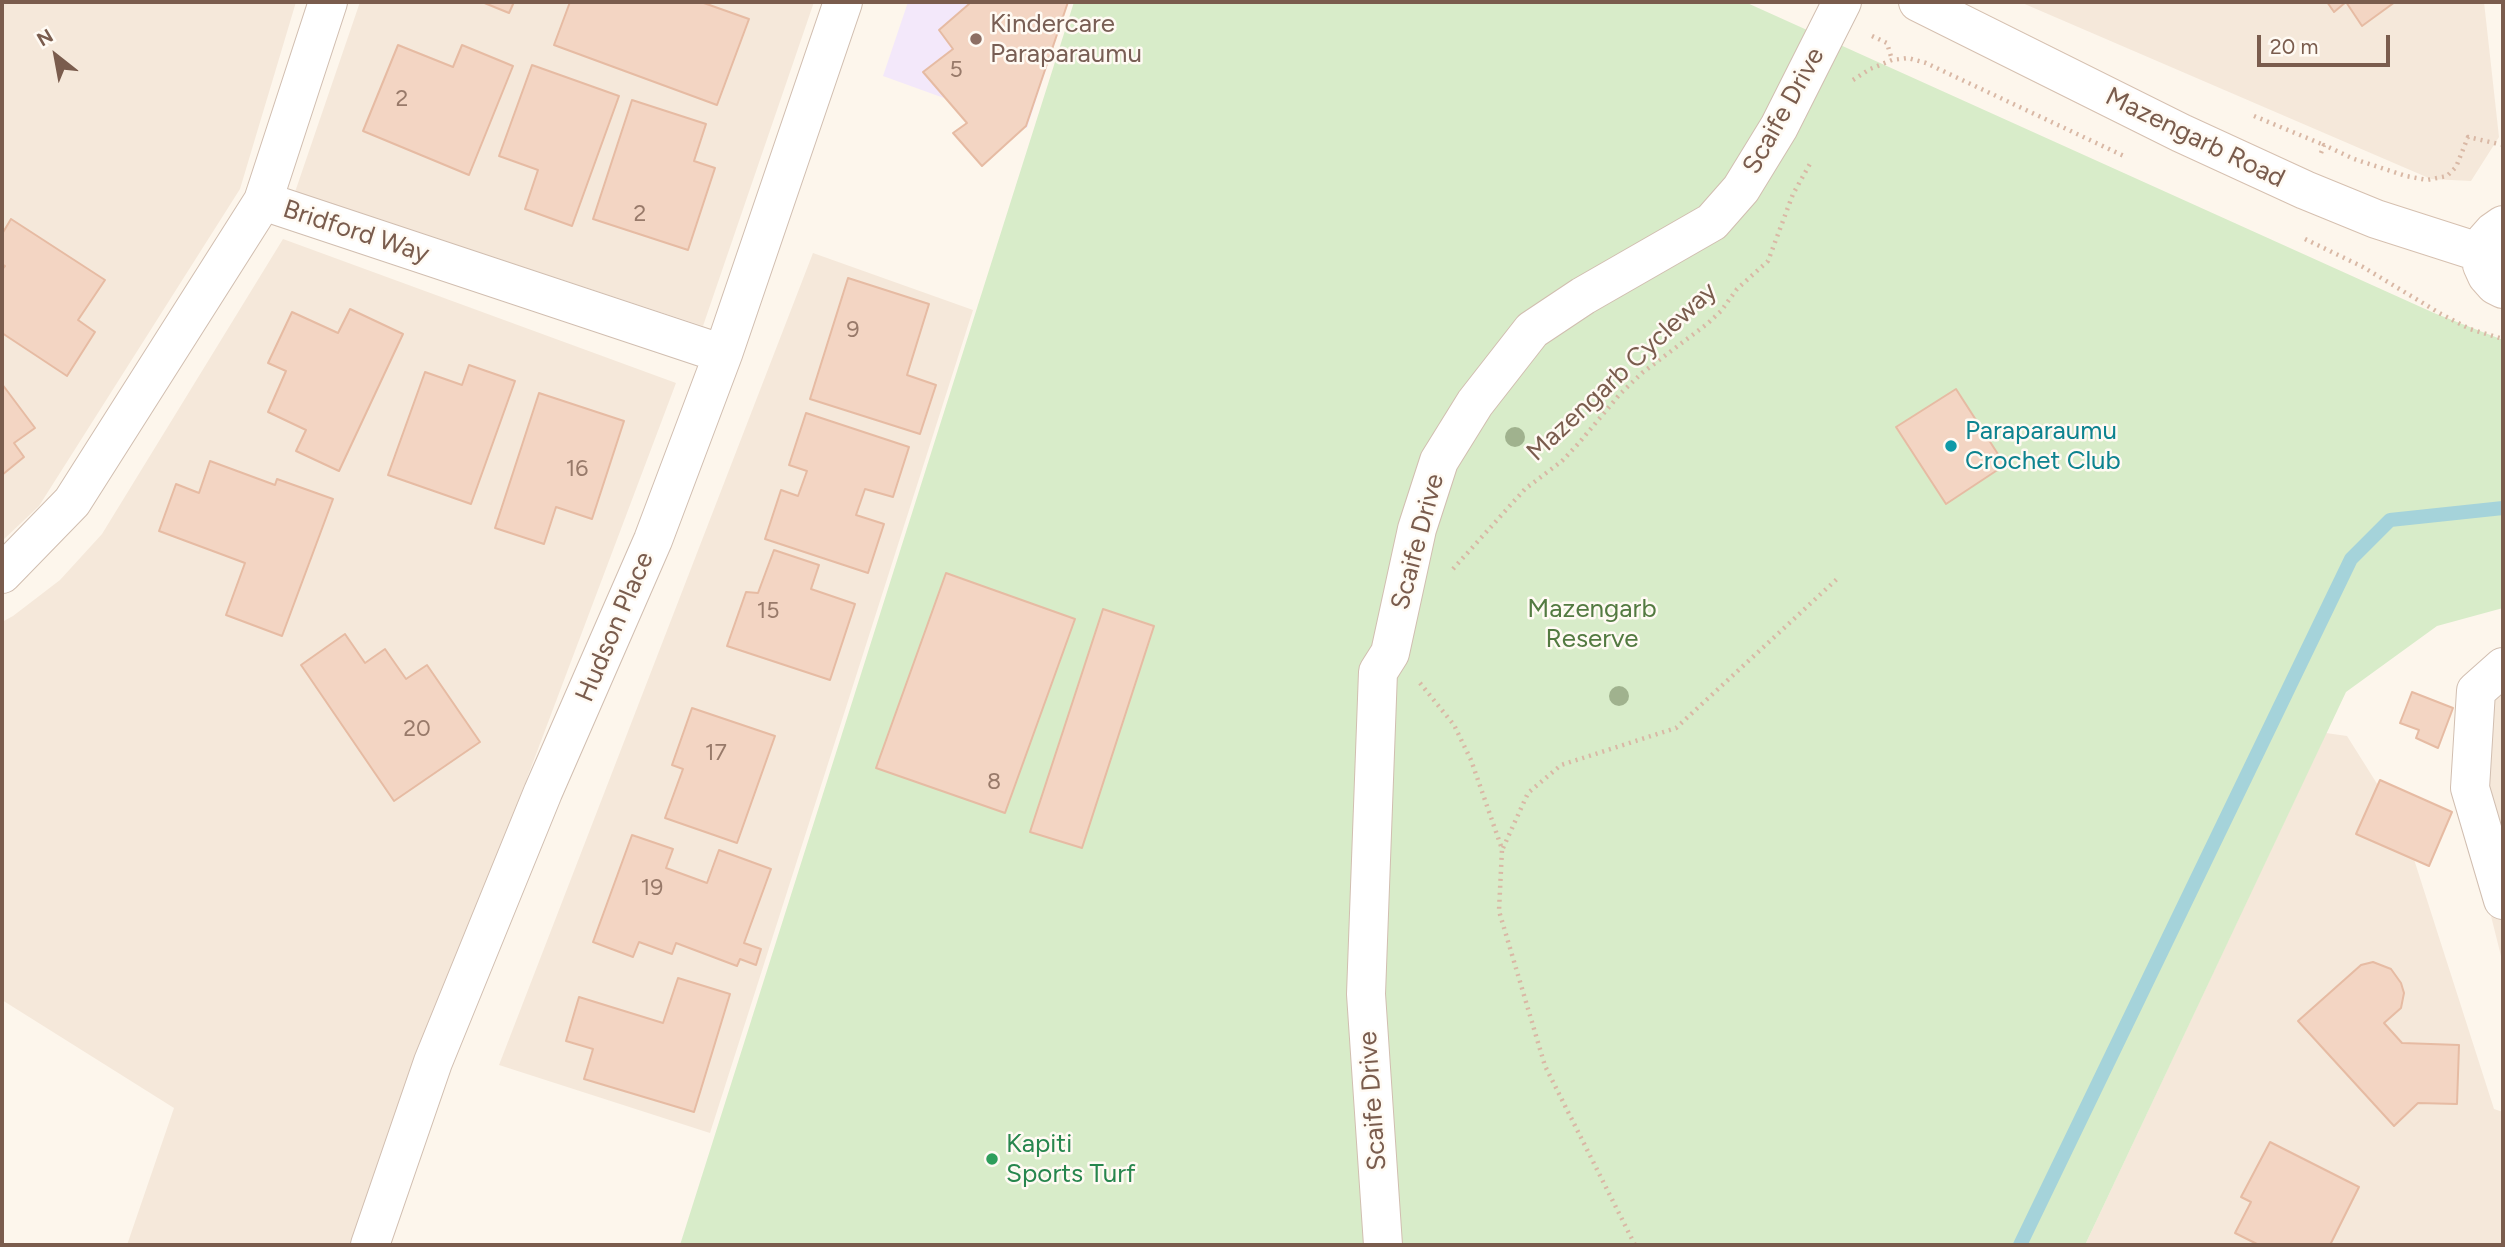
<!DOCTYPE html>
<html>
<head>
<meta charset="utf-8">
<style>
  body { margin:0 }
  #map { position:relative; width:2505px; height:1247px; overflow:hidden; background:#fdf6ec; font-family:Figtree,sans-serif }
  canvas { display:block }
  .frame { position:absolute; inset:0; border:4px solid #7a5c4d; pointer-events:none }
  .north { position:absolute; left:21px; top:21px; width:70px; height:70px; -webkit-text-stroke:5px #fffaf3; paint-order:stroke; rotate:329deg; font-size:19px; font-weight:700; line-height:28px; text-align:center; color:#7a5c4d }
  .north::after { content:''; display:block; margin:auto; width:24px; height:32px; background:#7a5c4d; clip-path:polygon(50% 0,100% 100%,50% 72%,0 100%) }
  .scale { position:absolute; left:2257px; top:35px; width:133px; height:32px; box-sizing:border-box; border:4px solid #7a5c4d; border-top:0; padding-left:9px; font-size:21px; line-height:24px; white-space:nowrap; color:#7a5c4d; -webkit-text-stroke:5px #fffaf3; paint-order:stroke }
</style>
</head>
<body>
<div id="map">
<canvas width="2505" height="1247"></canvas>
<div class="frame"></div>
<div class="north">N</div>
<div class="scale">20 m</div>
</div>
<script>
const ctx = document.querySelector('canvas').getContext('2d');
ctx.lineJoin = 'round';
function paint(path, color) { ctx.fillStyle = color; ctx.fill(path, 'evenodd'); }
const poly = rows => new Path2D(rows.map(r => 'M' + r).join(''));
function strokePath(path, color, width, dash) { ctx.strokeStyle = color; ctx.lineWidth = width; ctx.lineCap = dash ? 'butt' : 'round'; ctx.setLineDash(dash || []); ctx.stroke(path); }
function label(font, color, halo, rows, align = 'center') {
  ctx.font = font + ' Figtree,sans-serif'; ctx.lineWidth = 5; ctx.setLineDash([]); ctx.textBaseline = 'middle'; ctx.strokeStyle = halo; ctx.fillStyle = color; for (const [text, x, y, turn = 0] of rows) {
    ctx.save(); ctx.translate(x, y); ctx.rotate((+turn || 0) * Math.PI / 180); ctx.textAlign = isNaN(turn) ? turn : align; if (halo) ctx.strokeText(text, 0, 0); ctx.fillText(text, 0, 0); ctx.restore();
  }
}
paint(poly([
  [2,2,296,2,240,189,39,506,2,541],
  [360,2,814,2,703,326,295,192],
  [2020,2,2484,2,2499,137,2471,181,2431,179],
  [283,239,676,383,351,1245,127,1245,174,1108,2,1000,2,622,13,616,60,580,102,534],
  [813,253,973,310,710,1133,499,1065],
  [2503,692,2503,964,2455,772,2453,740,2466,706],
  [2326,733,2347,736,2403,825,2494,1109,2503,1112,2503,1245,2085,1245]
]), '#f5e8da');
paint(poly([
  [908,2,1068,2,1027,128,883,76]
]), '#f3e8fa');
paint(poly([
  [1074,2,1745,2,2434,313,2503,340,2503,608,2437,626,2346,692,2085,1245,680,1245]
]), '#d8ecc9');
strokePath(poly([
  [2020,1245,2351,559,2390,520,2503,508]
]), '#a5d3da', 14);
const building = poly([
  [482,2,514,2,509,13,482,2],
  [570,2,701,2,749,19,717,105,554,45,570,2],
  [967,2,1068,2,1026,126,982,166,953,133,967,123,923,72,953,49,939,30,969,4,967,2],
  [2327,2,2395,2,2362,26,2346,2,2334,12,2327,2],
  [398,45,453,67,462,45,513,66,469,175,363,131,398,45],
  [532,65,619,96,572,226,525,209,538,170,499,156,532,65],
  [632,100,706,124,694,161,715,168,688,250,593,219,632,100],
  [11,219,105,280,78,320,95,332,67,376,2,333,2,270,5,266,2,264,2,234,11,219],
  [848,278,929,304,907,375,936,385,920,434,810,399,848,278],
  [350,309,403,334,339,471,296,451,306,430,268,412,286,371,268,363,292,312,338,333,350,309],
  [469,365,515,381,471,504,388,475,425,372,462,385,469,365],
  [2,384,35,428,14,443,24,457,2,475,2,384],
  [1956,389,2005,465,1946,504,1896,427,1956,389],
  [539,393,624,421,592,519,556,507,544,544,495,528,539,393],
  [806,413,909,447,893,497,865,489,856,515,884,524,868,573,765,539,781,490,798,496,807,471,789,465,806,413],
  [210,461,275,485,277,479,333,499,282,636,226,615,245,563,159,531,176,484,199,493,210,461],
  [774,550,819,565,811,589,855,604,830,680,727,646,746,592,758,593,774,550],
  [946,573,1075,619,1005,813,876,768,946,573],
  [1103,609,1154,626,1082,848,1030,832,1103,609],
  [345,634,365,663,385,649,406,679,427,665,480,742,394,801,301,665,345,634],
  [2412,692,2453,708,2438,748,2416,738,2419,730,2400,723,2412,692],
  [692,708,775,736,737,843,665,818,683,769,672,765,692,708],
  [2380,780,2452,812,2429,866,2356,834,2380,780],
  [632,835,673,849,666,868,707,883,719,850,771,869,744,943,761,949,756,965,740,959,737,966,676,943,672,954,639,942,633,957,593,942,632,835],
  [2373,962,2391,969,2401,983,2404,993,2401,1008,2384,1023,2402,1043,2459,1045,2457,1104,2418,1103,2394,1126,2298,1021,2361,965,2373,962],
  [678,978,730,994,694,1112,584,1079,593,1049,566,1041,579,997,663,1023,678,978],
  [2270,1142,2359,1187,2330,1245,2256,1245,2257,1244,2235,1233,2251,1202,2241,1197,2270,1142]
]);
paint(building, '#f3d5c3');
strokePath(building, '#e6bba3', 2);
const minor = poly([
  [263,201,328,2],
  [2,574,72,502,263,201,723,354],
  [2503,667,2476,691,2470,788,2503,900],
  [370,1245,433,1062,543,792,653,540,723,354,843,2],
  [1383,1245,1366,994,1378,672,1390,653,1417,529,1439,461,1475,403,1532,330,1583,296,1712,222,1741,189,1779,127,1842,2]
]);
const secondary = poly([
  [1918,2,2181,133,2305,190,2376,219,2482,253],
  [2503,225,2493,232,2485,241,2482,253,2482,265,2487,276,2495,285,2503,289]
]);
strokePath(minor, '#d1beb0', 40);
strokePath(secondary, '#d6c0b0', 40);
strokePath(poly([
  [1872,36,1887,43,1892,60],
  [1853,80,1870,69,1892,60,1908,58,1926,63,2126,157],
  [2254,116,2324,145],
  [2321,153,2324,145,2354,159,2406,176,2427,180,2447,176,2456,167,2468,137,2503,145],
  [2305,239,2363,267,2441,314,2470,329,2503,339],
  [1453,569,1525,489,1562,461,1578,444,1620,394,1642,373,1707,324,1721,311,1737,289,1768,261,1793,194,1811,162],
  [1420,683,1454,725,1471,760,1502,849,1499,911,1545,1066,1635,1245],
  [1503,848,1528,793,1561,765,1676,728,1837,579]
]), '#d9b8a5', 4.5, [2, 5]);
strokePath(minor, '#fff', 38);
strokePath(secondary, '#fff', 38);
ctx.fillStyle = '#a0b28e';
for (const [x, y] of [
  [1515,437],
  [1619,696]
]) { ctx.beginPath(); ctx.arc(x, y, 10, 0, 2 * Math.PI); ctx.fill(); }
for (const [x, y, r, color] of [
  [976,39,7,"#8d6e63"],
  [1951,446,7,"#0f9aa8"],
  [992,1159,7,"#2e9e5b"]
]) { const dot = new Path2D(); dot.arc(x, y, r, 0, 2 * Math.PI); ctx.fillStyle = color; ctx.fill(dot); strokePath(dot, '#fffaf3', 2.5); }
label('23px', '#987a6a', null, [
  ["5",956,70],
  ["2",402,99],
  ["2",640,214],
  ["9",853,330],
  ["16",577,469],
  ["15",768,611],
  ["20",417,729],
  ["17",716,753],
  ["8",994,782],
  ["19",652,888]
]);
label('26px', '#785e54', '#fffaf3', [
  ["Kindercare",990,24],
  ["Paraparaumu",990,54]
], 'left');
label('26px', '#7a5c4d', '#fffaf3', [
  ["Scaife Drive",1784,111,-61],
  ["Mazengarb Road",2195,138,26],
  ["Bridford Way",356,232,18],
  ["Mazengarb Cycleway",1622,372,-43],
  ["Scaife Drive",1418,542,-75],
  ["Hudson Place",615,627,-67],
  ["Scaife Drive",1373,1101,-94]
]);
label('26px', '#0d838f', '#fffaf3', [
  ["Paraparaumu",1965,431],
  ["Crochet Club",1965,461]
], 'left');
label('26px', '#537a41', '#fffaf3', [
  ["Mazengarb",1592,609],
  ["Reserve",1592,639]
]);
label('26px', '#27864d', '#fffaf3', [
  ["Kapiti",1006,1144],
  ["Sports Turf",1006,1174]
], 'left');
</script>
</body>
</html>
